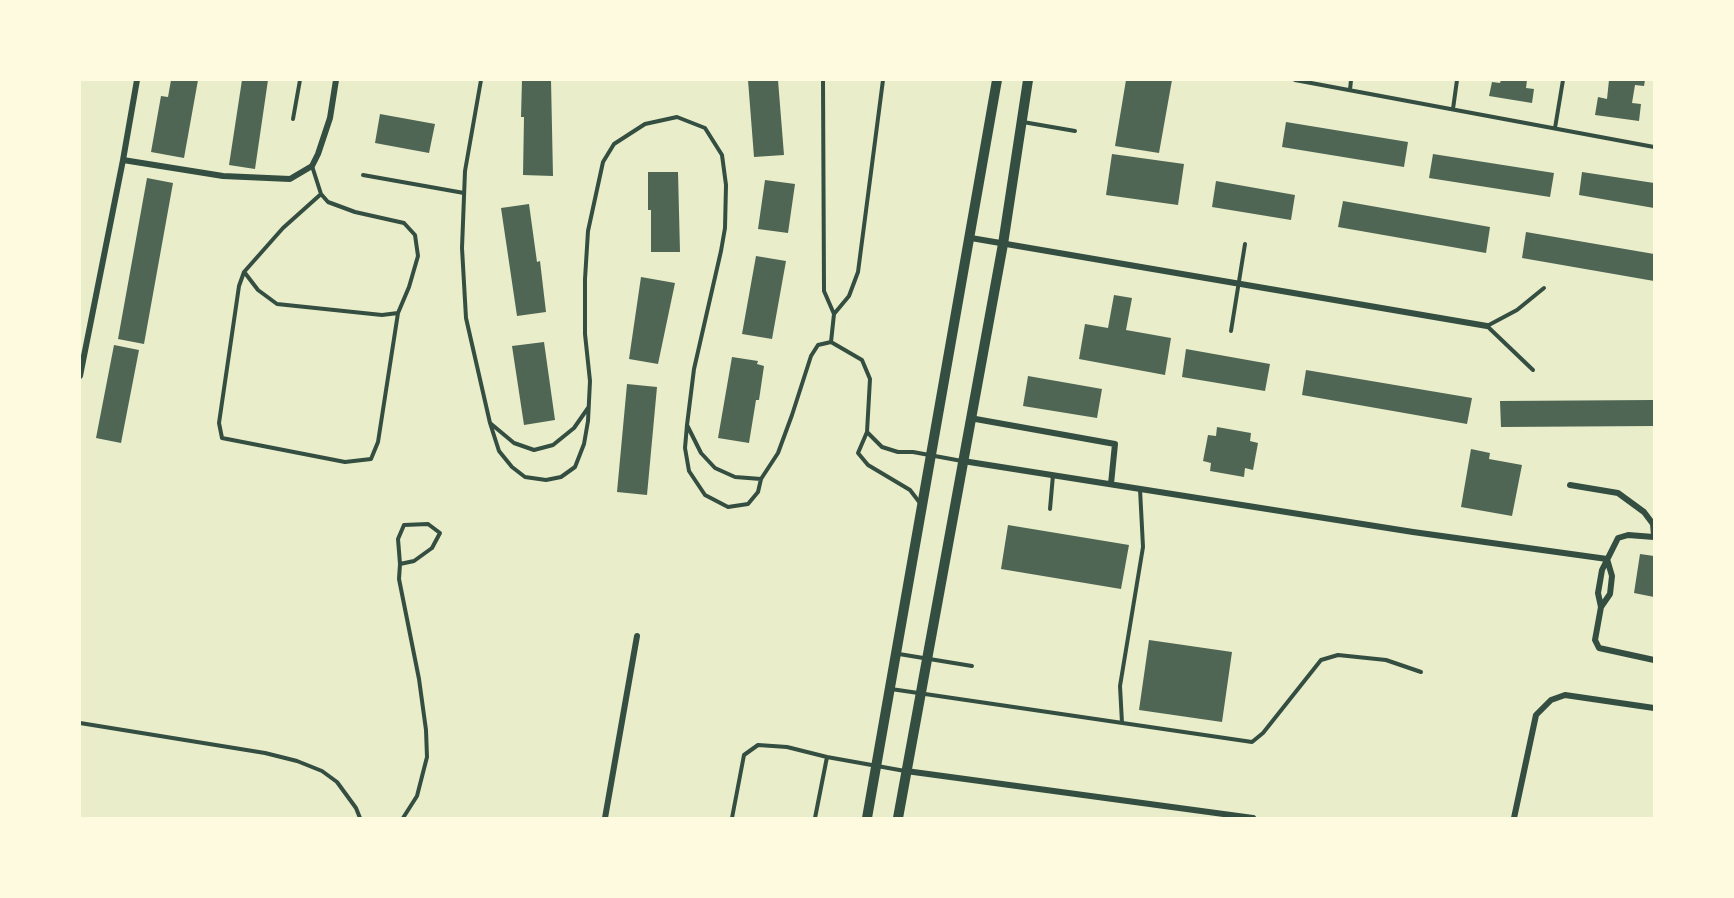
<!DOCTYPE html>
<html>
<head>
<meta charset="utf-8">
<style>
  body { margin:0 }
  #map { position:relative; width:1734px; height:898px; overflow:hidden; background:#e9edc9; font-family:Ubuntu,sans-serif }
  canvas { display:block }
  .frame { position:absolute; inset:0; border:81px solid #fefae0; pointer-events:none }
</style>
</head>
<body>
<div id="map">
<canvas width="1734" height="898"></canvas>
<div class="frame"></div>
</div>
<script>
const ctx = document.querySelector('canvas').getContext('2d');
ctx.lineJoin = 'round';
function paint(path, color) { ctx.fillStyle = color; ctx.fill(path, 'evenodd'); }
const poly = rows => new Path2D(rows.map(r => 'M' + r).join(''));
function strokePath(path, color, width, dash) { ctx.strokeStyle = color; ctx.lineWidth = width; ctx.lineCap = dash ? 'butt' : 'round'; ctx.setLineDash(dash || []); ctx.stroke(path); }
paint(poly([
  [171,80,198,80,184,158,151,152,161,96,168,97],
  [242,80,268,80,255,169,229,165],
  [522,80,551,80,553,176,523,175,524,117,521,117],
  [748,80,778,80,784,155,754,157],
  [1126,80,1172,80,1159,153,1115,146],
  [1501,80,1527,80,1526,88,1534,89,1532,103,1489,96,1492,82,1500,83],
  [1609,80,1645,80,1644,86,1635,85,1632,103,1641,104,1639,121,1595,115,1598,97,1607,99],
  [380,114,435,124,429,153,375,143],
  [1286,122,1408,142,1404,167,1282,147],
  [1112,154,1184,164,1178,205,1106,195],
  [1433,154,1554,173,1550,197,1429,178],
  [648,172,678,172,680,252,651,252,651,210,648,210],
  [1582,172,1654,183,1654,208,1579,195],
  [147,178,173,183,144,344,118,339],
  [765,180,795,184,788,233,758,229],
  [1216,181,1295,195,1291,220,1212,207],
  [1343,201,1490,227,1486,253,1338,227],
  [529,204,537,262,540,261,546,312,517,316,501,208],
  [1526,232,1654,254,1654,281,1522,258],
  [756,256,786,261,772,339,742,334],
  [641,277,675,283,658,364,629,359],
  [1114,295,1132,298,1126,330,1171,338,1165,375,1079,359,1085,324,1108,328],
  [544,342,555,420,524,425,512,346],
  [114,345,139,350,121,443,96,438],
  [1186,349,1270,364,1265,391,1182,377],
  [732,357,758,361,757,364,764,366,759,400,756,400,749,443,718,438],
  [1306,370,1472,398,1467,424,1302,395],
  [1028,376,1102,389,1097,418,1023,406],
  [627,384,657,387,647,495,617,492],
  [1654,400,1654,426,1501,427,1500,401],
  [1217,427,1251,433,1250,441,1258,443,1253,470,1245,468,1244,477,1210,471,1211,463,1203,461,1208,435,1216,436],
  [1471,449,1490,453,1489,459,1522,465,1512,516,1461,507],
  [1008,525,1129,545,1121,589,1001,569],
  [1640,554,1654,556,1654,597,1634,593],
  [1149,640,1232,652,1222,722,1139,710]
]), '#4f6655');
strokePath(poly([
  [481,80,465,171,462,248,466,318,490,423,514,443,534,450,553,445,574,428,588,408],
  [823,80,824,291,834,314],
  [1295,80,1654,147],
  [1350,90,1351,80],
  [1453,109,1457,80],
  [293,119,300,80],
  [1023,122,1075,131],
  [1555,128,1563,80],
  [312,166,321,194,328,202,355,212,404,223,415,235,418,256,409,287,398,313,378,442,371,459,345,462,222,438,219,423,239,286,244,272,283,228,321,194],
  [363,175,464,193],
  [245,273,258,290,277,304,382,315,398,313],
  [1231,331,1245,244],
  [831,342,834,314,849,296,858,272,883,80],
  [1533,370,1487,326,1517,310,1544,288],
  [490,423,499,451,512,467,525,477,546,480,561,477,575,467,584,444,588,421,590,381,585,334,585,279,588,231,603,162,614,144,645,124,677,117,705,128,722,155,726,185,725,228,721,251,694,369,687,425,701,453,715,468,735,477,761,479,778,453,792,415,811,356,818,345,831,342,862,360,870,379,867,432,882,447,898,452,913,452,962,461],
  [687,425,685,448,689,471,705,495,728,507,748,504,758,492,761,479],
  [867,432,858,453,868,465,910,490,920,503],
  [1050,509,1053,475],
  [428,524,440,533,432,548,414,561,400,564,398,539,404,525,428,524],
  [400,564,399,579,419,679,426,730,427,757,417,796,403,818],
  [899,654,972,666],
  [891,689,1252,742,1263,733,1321,660,1338,655,1386,660,1421,672],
  [80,723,265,753,297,761,322,771,337,782,356,808,360,818],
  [1122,723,1120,686,1143,547,1140,489],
  [732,818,744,755,758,745,787,747,827,757,905,771],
  [815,818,827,757]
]), '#344e41', 4);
strokePath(poly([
  [123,160,223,176,290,179,312,166,318,154,330,118,336,80],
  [971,238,1487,326],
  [80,376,123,160,137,80],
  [970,418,1115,444,1111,484],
  [963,461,1413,532,1607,559],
  [1570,485,1618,493,1644,512,1653,524,1654,535],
  [1607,559,1612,576,1610,594,1601,607,1595,640,1599,648,1654,660],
  [1601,607,1598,593,1602,570,1618,538,1628,535,1654,537],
  [906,771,1253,818],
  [605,818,637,636],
  [1514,818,1536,715,1551,700,1565,695,1654,708]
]), '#344e41', 6);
strokePath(poly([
  [867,818,997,80],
  [898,818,1003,244,1028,80]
]), '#344e41', 10);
</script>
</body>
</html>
